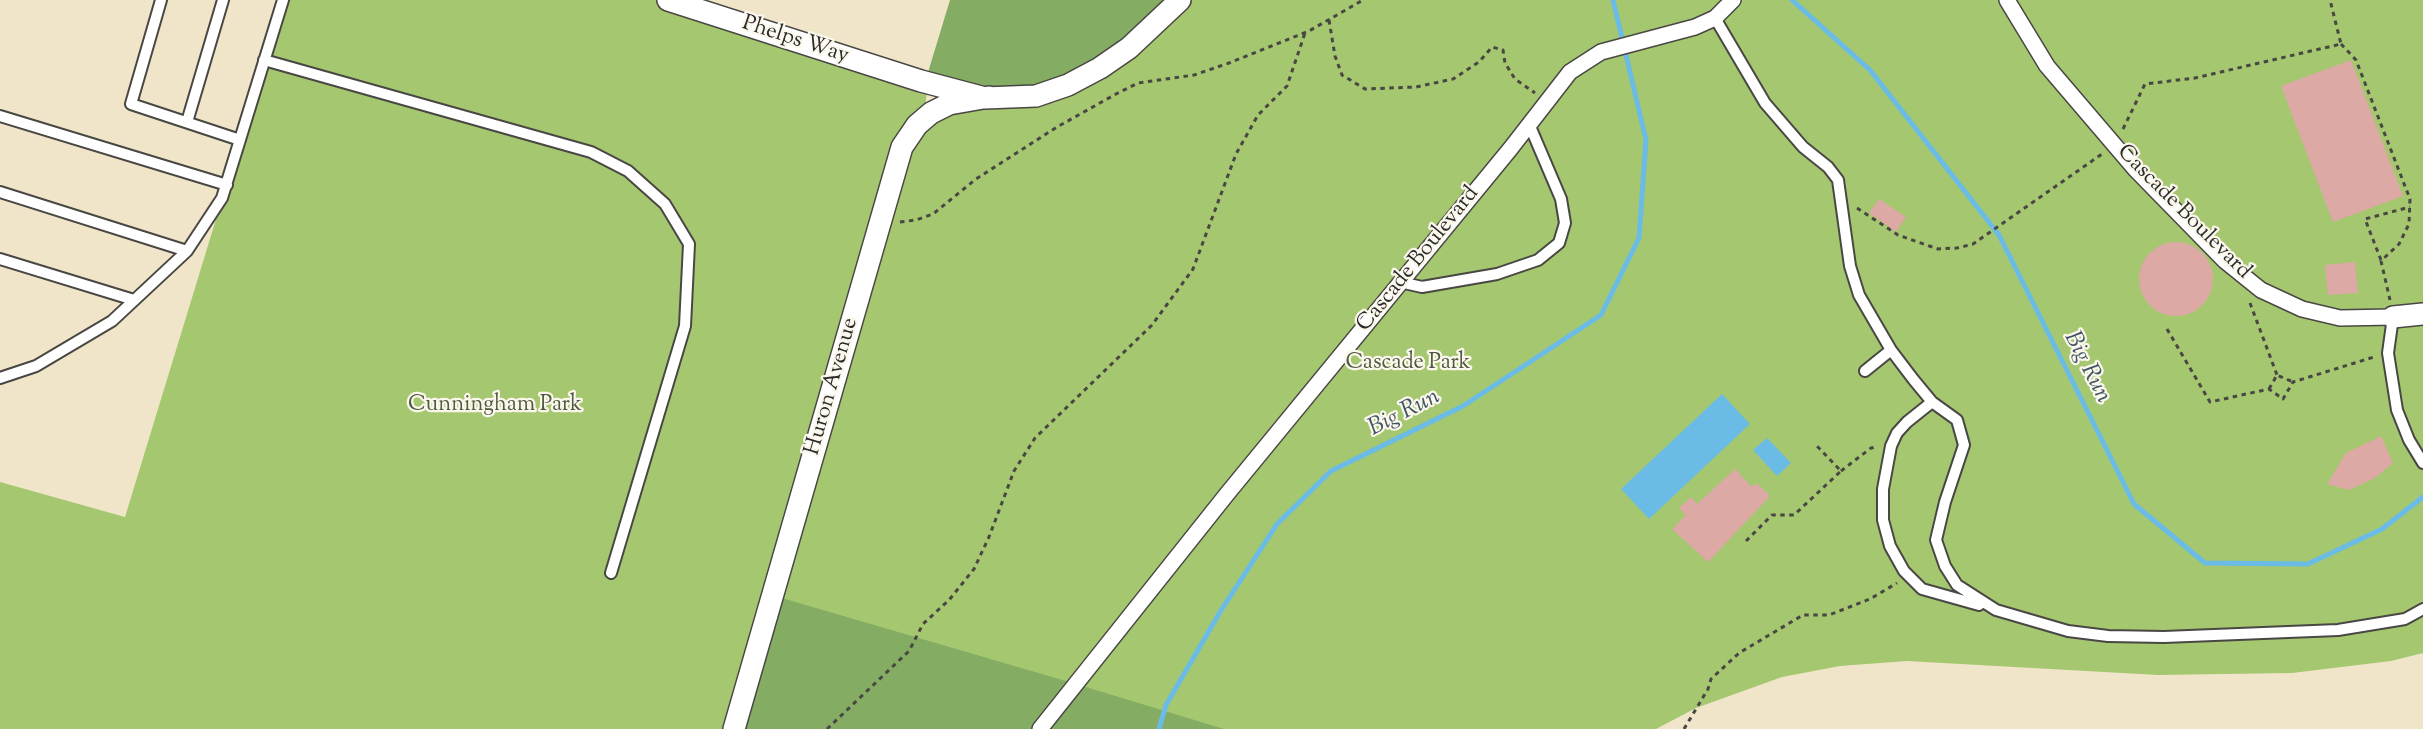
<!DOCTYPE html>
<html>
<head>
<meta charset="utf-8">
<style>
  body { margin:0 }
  canvas { display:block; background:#f0e5c8 }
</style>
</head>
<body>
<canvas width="2423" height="729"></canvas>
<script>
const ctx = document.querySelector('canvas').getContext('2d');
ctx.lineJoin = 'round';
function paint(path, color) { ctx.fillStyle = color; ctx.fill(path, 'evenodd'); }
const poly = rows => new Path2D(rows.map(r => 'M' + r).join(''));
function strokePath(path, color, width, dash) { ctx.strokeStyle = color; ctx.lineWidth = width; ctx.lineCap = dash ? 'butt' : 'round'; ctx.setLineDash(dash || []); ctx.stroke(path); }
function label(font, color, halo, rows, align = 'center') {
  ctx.font = font + ' "Sorts Mill Goudy",serif'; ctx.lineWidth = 4.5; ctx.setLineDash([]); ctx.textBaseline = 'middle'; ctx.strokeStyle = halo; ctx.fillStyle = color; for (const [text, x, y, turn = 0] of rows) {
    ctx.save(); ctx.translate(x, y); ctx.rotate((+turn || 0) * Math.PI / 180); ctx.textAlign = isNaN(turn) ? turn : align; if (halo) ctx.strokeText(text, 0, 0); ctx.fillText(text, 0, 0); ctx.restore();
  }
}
paint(poly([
  [283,0,668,0,927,92,924,114,1180,0,2423,0,2423,653,2391,661,2292,673,2158,675,1907,661,1840,666,1782,677,1696,708,1656,729,0,729,0,482,125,517]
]), '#a5c770');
paint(poly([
  [950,0,1180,0,1129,48,1036,96,926,79],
  [775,596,1076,684,1224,729,734,729]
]), '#84ac62');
paint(poly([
  [1722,394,1750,424,1649,519,1621,489],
  [1767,438,1791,463,1777,476,1753,450]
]), '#6abce6');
strokePath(poly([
  [1792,0,1870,70,1999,235,2134,504,2205,563,2308,564,2382,529,2423,497],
  [1159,729,1166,705,1220,612,1277,524,1331,471,1463,406,1601,315,1639,238,1646,140,1613,0]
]), '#6abce6', 5);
paint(poly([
  [2351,60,2403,196,2333,222,2281,86],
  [1879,199,1906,217,1896,232,1869,213],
  '2139 279a37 37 0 1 1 74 0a37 37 0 1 1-74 0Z',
  [2355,262,2358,293,2328,295,2325,265],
  [2381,436,2393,463,2375,478,2349,490,2327,484,2346,453],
  [1735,469,1752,487,1757,483,1770,496,1708,562,1672,529,1686,515,1679,508,1691,497,1697,504]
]), '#dca9a5');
const service = poly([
  [161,0,131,104,240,140],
  [1715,18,1765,103,1803,147,1828,167,1838,180,1850,266,1859,295,1891,350,1913,379,1932,402,1957,420,1964,445,1945,502,1936,540,1945,566,1957,585,1996,610,2068,631,2108,636,2164,637,2338,630,2405,619,2423,609],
  [264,60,591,152,628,171,665,204,689,244,685,326,611,573],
  [0,116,227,185],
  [187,122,223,0],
  [0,192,187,251],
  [0,259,134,300],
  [1400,282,1422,287,1497,274,1538,260,1559,243,1565,223,1561,199,1529,124],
  [2393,317,2388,353,2397,410,2409,440,2423,463],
  [1865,371,1891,350],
  [0,378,36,366,112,321,187,251,222,198,283,0],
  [1932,402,1907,422,1897,433,1891,446,1883,489,1883,520,1890,546,1904,571,1922,589,1979,605]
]);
const pedestrian = poly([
  [2007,0,2047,66,2135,169,2225,261,2261,290,2302,309,2340,318,2393,317],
  [1040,729,1227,494,1511,148,1570,72,1601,52,1695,27,1715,18,1733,0]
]);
const minor = poly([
  [668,0,921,81,985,98,1036,96,1068,85,1100,68,1129,48,1180,0],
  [2393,317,2423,314],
  [734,729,902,147,917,125,931,113,949,104,989,97]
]);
strokePath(service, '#494743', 14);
strokePath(pedestrian, '#494743', 18);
strokePath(minor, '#494743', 24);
strokePath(poly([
  [1329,20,1335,56,1342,75,1365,89,1416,87,1453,79,1479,62,1492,47,1503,50,1505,63,1515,79,1535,93],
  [2341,44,2356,60,2410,199,2409,224,2399,244,2381,261,2390,300],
  [2123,129,2145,84,2195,78,2341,44,2330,0],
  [1857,208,1898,235,1938,249,1957,248,1973,244,2102,154],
  [900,222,916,220,933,214,976,179,1057,127,1116,94,1138,83,1194,75,1229,63,1309,31,1363,0],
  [2381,260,2365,219,2410,207],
  [2250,303,2277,375],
  [2167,329,2210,402,2269,389,2283,399,2293,382,2374,357],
  [2269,389,2277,375,2293,382],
  [1841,471,1871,448,1876,447],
  [1746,541,1772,515,1794,515,1841,471,1815,444],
  [827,729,909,651,923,624,949,600,974,569,989,537,1014,471,1035,438,1152,325,1193,269,1236,154,1258,115,1287,86,1305,33],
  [1684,729,1708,689,1711,679,1739,653,1803,615,1829,615,1870,599,1897,583]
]), '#494743', 3, [4.5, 4.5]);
strokePath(service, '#fff', 10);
strokePath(pedestrian, '#fff', 15);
strokePath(minor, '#fff', 21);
label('22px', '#2b2b2b', '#fbf7ec', [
  ["Phelps Way",795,41,18],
  ["Cascade Boulevard",2183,213,45],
  ["Cascade Boulevard",1419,260,-51],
  ["Huron Avenue",833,387,-74]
]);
label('22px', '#505a40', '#fbf7ec', [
  ["Cascade Park",1408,364],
  ["Cunningham Park",495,406]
]);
label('italic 24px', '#3e5663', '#fbf7ec', [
  ["Big Run",2086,368,63],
  ["Big Run",1405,414,-27]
]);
</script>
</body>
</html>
